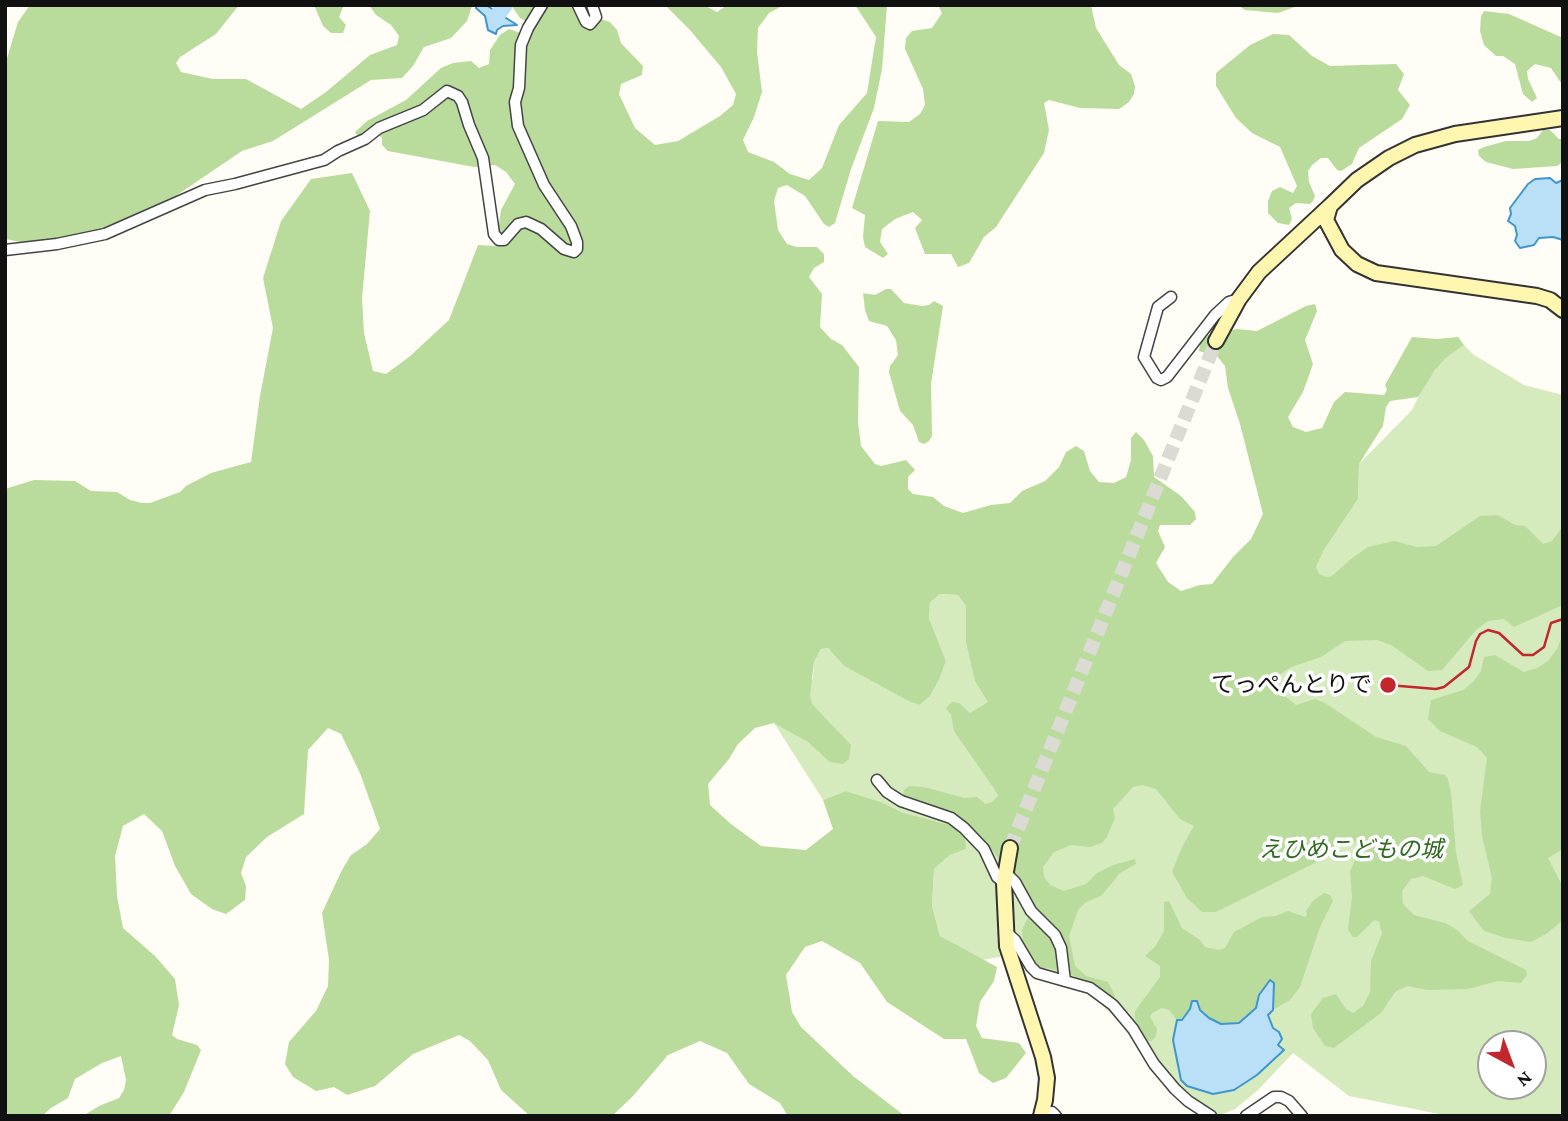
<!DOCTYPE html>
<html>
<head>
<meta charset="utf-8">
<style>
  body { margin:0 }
  #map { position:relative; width:1568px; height:1121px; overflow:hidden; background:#fffdf5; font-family:"Crimson Pro",serif }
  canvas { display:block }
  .frame { position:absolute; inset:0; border:7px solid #111; pointer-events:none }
  .north { position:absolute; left:1477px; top:1030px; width:70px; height:70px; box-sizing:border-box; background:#fff; border:2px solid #a0a0a0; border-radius:50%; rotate:139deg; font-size:19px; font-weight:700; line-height:28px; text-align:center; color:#111 }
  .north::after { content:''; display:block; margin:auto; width:24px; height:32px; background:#c4262e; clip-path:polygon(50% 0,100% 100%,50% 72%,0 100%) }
</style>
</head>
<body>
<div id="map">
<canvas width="1568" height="1121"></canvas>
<div class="frame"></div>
<div class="north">N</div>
</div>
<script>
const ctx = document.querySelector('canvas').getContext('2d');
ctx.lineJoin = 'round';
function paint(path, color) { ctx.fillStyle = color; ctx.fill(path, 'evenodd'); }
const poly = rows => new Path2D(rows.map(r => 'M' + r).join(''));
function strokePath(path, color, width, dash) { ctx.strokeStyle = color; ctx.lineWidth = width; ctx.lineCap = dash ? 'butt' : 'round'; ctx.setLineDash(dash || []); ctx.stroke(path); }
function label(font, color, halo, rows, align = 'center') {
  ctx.font = font + ' "Crimson Pro","Noto Sans JP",serif'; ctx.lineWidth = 7; ctx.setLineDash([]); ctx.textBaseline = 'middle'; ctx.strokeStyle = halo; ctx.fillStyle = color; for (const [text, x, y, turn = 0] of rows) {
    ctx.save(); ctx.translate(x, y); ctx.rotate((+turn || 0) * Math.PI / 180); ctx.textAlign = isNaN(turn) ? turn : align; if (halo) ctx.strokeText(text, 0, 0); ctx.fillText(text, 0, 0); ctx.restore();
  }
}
paint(poly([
  [1464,345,1474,355,1524,385,1563,395,1563,1116,1449,1116,1349,1096,1293,1053,1258,1090,1235,1109,1218,1116,1199,1116,1188,1108,1150,1070,1124,1027,1090,993,1034,978,1017,954,982,960,940,936,932,906,934,869,950,855,966,849,950,825,904,813,881,802,846,791,823,800,774,723,813,678,814,662,821,649,828,648,844,666,910,702,920,705,930,696,939,680,946,661,929,618,930,601,940,594,958,595,1046,679,1316,567,1324,550,1358,499,1359,464,1412,410,1424,385,1435,370,1446,358],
  [1491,1044,1533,1044,1533,1086,1491,1086]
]), '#d5ebbd');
paint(poly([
  [30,5,239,5,216,34,180,57,176,63,181,72,213,79,246,79,301,109,326,92,370,55,397,45,399,36,391,25,376,15,369,5,472,6,467,21,451,38,424,47,413,66,402,78,371,80,273,141,242,151,115,237,53,248,5,239,5,65,18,22],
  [314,5,344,5,339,17,346,25,343,33,331,33,323,26],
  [514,5,584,5,588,15,610,22,617,30,621,43,643,66,642,75,621,84,619,94,635,128,655,145,678,141,720,116,733,105,736,94,721,67,689,29,665,5,704,5,717,12,727,5,784,5,769,13,758,28,757,52,762,92,754,117,743,140,748,152,774,162,790,174,809,180,822,168,839,125,867,93,876,37,855,5,887,5,882,69,874,108,851,169,835,223,829,227,824,224,805,196,787,185,778,188,774,201,778,230,787,244,797,247,817,247,824,254,824,262,814,268,809,277,822,294,820,327,831,339,842,345,859,367,858,422,861,446,875,464,881,466,906,460,915,470,908,477,908,489,913,494,933,497,944,506,963,513,991,505,1010,503,1022,491,1045,481,1059,467,1066,452,1076,446,1084,451,1090,471,1099,482,1114,483,1126,477,1131,460,1131,438,1136,432,1144,440,1153,456,1154,477,1181,496,1195,512,1196,519,1190,525,1160,525,1158,531,1165,547,1156,563,1168,582,1181,591,1200,585,1212,584,1233,557,1251,539,1263,514,1240,424,1228,388,1225,366,1217,356,1199,351,1200,344,1208,335,1237,329,1257,331,1306,306,1315,304,1317,311,1305,340,1313,364,1303,392,1288,417,1293,427,1306,432,1322,428,1334,402,1345,392,1384,395,1387,390,1385,385,1412,337,1437,339,1458,337,1464,345,1446,358,1435,370,1418,397,1390,401,1386,407,1383,426,1359,464,1358,499,1324,550,1316,567,1319,574,1326,577,1332,576,1351,559,1368,547,1394,541,1417,547,1436,546,1480,516,1498,515,1515,525,1525,526,1543,544,1552,541,1563,526,1563,605,1514,627,1504,619,1488,621,1476,630,1442,670,1428,671,1391,645,1377,640,1345,641,1321,657,1291,667,1276,677,1282,694,1296,705,1315,699,1325,703,1376,737,1406,746,1429,772,1445,775,1448,779,1451,793,1456,852,1463,885,1455,889,1423,876,1411,879,1402,891,1403,904,1414,915,1445,923,1456,929,1468,941,1526,970,1527,975,1521,983,1498,981,1468,989,1427,990,1408,986,1396,991,1381,1013,1334,1048,1325,1046,1313,1028,1311,1014,1323,998,1336,994,1346,1009,1353,1013,1363,1006,1370,992,1371,961,1382,933,1379,922,1374,920,1357,937,1353,937,1348,930,1352,897,1350,871,1355,860,1357,844,1351,838,1339,841,1325,858,1216,912,1202,912,1187,898,1172,872,1182,847,1194,826,1180,819,1156,789,1142,785,1133,787,1113,809,1115,818,1107,837,1102,843,1090,847,1071,845,1054,852,1043,867,1044,877,1050,885,1064,891,1086,884,1097,873,1113,865,1135,859,1136,864,1120,873,1101,896,1086,902,1078,910,1069,936,1075,966,1086,976,1108,982,1115,996,1112,999,1074,976,1048,968,1042,969,1037,966,1027,954,1023,942,1022,930,1033,907,992,850,956,816,911,801,903,796,904,790,909,786,924,787,964,798,977,797,985,804,992,802,998,796,995,790,954,731,951,715,946,708,952,702,959,703,970,713,988,702,975,681,966,642,966,606,958,595,940,594,930,602,929,618,946,661,939,680,930,696,920,705,910,702,844,666,828,648,821,649,814,662,810,695,812,704,851,745,849,759,843,764,830,762,808,742,774,723,755,728,738,744,729,759,708,784,710,805,731,824,761,846,806,850,833,829,823,800,846,791,881,802,904,813,950,825,965,836,966,849,950,855,934,869,932,906,940,936,997,967,994,981,980,1002,976,1026,982,1038,1019,1043,1026,1053,1006,1078,993,1083,979,1073,966,1039,944,1039,887,1002,860,963,822,941,805,947,786,975,792,1012,801,1027,853,1076,905,1116,788,1116,780,1103,749,1084,727,1053,700,1041,668,1055,633,1096,612,1116,530,1116,501,1090,488,1060,470,1041,459,1035,413,1054,375,1086,347,1095,334,1087,316,1091,293,1077,285,1064,289,1042,316,1011,328,986,329,960,322,913,342,870,351,855,367,844,380,829,360,773,341,734,328,728,308,750,304,814,267,837,246,857,241,873,246,886,245,900,226,914,212,909,191,894,175,866,162,831,144,814,123,826,115,856,117,896,123,928,155,956,175,979,179,1005,172,1035,177,1039,197,1045,201,1050,184,1092,169,1116,83,1116,99,1106,119,1098,124,1090,126,1080,121,1056,102,1063,75,1079,68,1098,51,1108,42,1116,5,1116,5,489,34,480,75,481,91,491,117,492,130,500,142,503,150,503,180,492,186,486,211,473,251,462,260,396,273,328,263,278,281,221,311,179,352,173,370,211,362,298,364,333,373,371,386,374,409,357,449,320,478,245,496,246,501,210,515,184,506,172,495,165,474,167,388,151,382,145,382,138,372,128,363,135,357,135,355,132,367,121,406,100,441,68,453,63,471,61,479,68,489,64,490,50,500,35,509,29,529,36,535,26,520,18,513,8],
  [938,5,1091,5,1096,28,1119,65,1131,74,1135,86,1134,94,1129,102,1119,109,1080,108,1049,100,1044,103,1049,130,1044,153,996,227,984,237,969,263,958,267,951,254,925,254,915,228,922,220,913,212,895,219,882,229,880,242,888,254,883,258,865,247,863,237,865,215,852,208,878,121,909,122,920,114,925,105,923,89,905,49,906,38,912,31,932,28,942,13],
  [1238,5,1300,5,1278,13,1245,10],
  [1484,11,1509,14,1563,38,1563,86,1551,68,1535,64,1527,71,1528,79,1537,98,1532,102,1523,94,1515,64,1503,56,1496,56,1484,45,1480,31,1481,16],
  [1273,34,1289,35,1312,56,1330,66,1396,64,1404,74,1398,90,1410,105,1402,119,1359,148,1352,164,1341,171,1337,170,1328,158,1321,158,1312,165,1308,171,1309,182,1315,196,1313,201,1310,204,1296,203,1289,208,1292,219,1289,225,1278,223,1268,213,1268,201,1272,191,1280,187,1293,193,1297,186,1280,147,1252,133,1236,118,1216,86,1216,73,1250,45],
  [1543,130,1550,130,1559,139,1563,139,1563,162,1557,166,1513,169,1486,162,1479,156,1478,150,1484,147,1506,141,1529,141,1537,138],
  [886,289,891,289,904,303,922,306,929,305,934,301,943,306,931,384,932,436,929,441,924,444,919,442,913,425,900,411,889,372,890,366,898,355,896,340,887,326,869,321,865,310,863,293,875,295],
  [1562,636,1563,849,1548,858,1563,887,1563,920,1546,934,1531,942,1506,938,1484,931,1469,911,1490,894,1492,878,1482,836,1480,811,1487,758,1477,747,1440,731,1428,719,1431,700,1463,690,1473,682,1481,671,1484,657,1495,655,1524,672,1537,668,1548,661,1557,649],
  [1324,893,1330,895,1333,901,1320,927,1300,987,1290,1000,1273,1010,1274,983,1259,995,1256,1008,1239,1023,1221,1024,1209,1018,1192,1001,1190,1009,1182,1020,1177,1020,1169,1010,1162,1008,1152,1013,1150,1017,1157,1029,1156,1036,1152,1041,1146,1041,1135,1020,1135,1011,1160,977,1160,966,1145,956,1155,947,1164,931,1164,902,1169,901,1182,928,1200,940,1205,947,1220,950,1225,948,1234,932,1262,917,1276,916,1288,911,1305,917,1307,915,1306,911,1313,901]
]), '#b9dc9c');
const water = poly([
  [477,5,486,5,517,25,503,26,497,30,496,34,488,30,485,16,476,8,477,5],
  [1550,178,1556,183,1563,180,1563,240,1553,237,1539,238,1534,245,1520,248,1515,241,1517,235,1515,226,1508,221,1511,214,1510,208,1528,184,1535,179,1550,178],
  [1270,980,1274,983,1273,1010,1268,1015,1273,1028,1279,1032,1282,1039,1278,1045,1284,1050,1257,1075,1234,1090,1213,1094,1187,1086,1181,1080,1173,1040,1177,1020,1182,1020,1190,1009,1192,1001,1197,1001,1200,1010,1209,1018,1221,1024,1239,1023,1256,1008,1259,995,1270,980]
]);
paint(water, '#b9e0f7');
strokePath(water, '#3f96cf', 2);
strokePath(poly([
  [499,13,505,5]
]), '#b9e0f7', 16);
strokePath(poly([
  [1010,848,1216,341]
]), '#dbdad3', 14, [14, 7]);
const street = poly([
  [578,5,586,22,590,24,596,17,592,5],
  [5,250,57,244,105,234,205,190,235,184,324,160,338,151,365,139,379,128,423,110,447,91,458,96,462,102,469,125,483,158,494,234,499,240,504,240,518,224,526,222,541,229,564,249,574,252,577,249,577,242,571,226,544,185,518,126,515,102,519,88,521,45,528,28,542,5],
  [1171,297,1158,307,1144,357,1157,378,1161,380,1167,377,1215,315,1229,302,1239,299],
  [877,780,887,792,901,801,951,818,964,828,984,849,997,877,1004,883],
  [1006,873,1015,882,1031,911,1055,935,1061,948,1065,981,1090,988,1113,1005,1133,1029,1154,1064,1175,1089,1188,1101,1211,1116],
  [1006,932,1015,940,1031,967,1037,973,1065,981],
  [1048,1116,1052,1112,1056,1116],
  [1246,1116,1274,1097,1281,1097,1289,1101,1302,1116]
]);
const secondary = poly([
  [1563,118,1455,134,1415,145,1389,158,1357,180,1330,206,1326,220,1342,250,1357,264,1376,273,1537,296,1550,300,1563,310],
  [1216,341,1239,299,1259,272,1330,206],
  [1010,848,1004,883,1007,946,1043,1057,1047,1078,1045,1100,1041,1116]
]);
strokePath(street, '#444', 13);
strokePath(secondary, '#333', 18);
strokePath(street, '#fff', 10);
strokePath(secondary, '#fff6b0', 14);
strokePath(poly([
  [1388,685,1436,689,1444,687,1469,667,1476,641,1480,634,1488,630,1499,633,1523,655,1533,655,1544,647,1551,623,1563,619]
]), '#c4262e', 2.5);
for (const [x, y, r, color] of [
  [1388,685,9,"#c4262e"]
]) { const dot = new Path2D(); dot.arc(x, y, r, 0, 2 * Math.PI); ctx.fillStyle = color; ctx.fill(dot); strokePath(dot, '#fff', 2.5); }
label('23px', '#111', '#fff', [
  ["てっぺんとりで",1372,685]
], 'right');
label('italic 23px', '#2f6b1f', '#fff', [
  ["えひめこどもの城",1351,850]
]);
</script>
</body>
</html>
